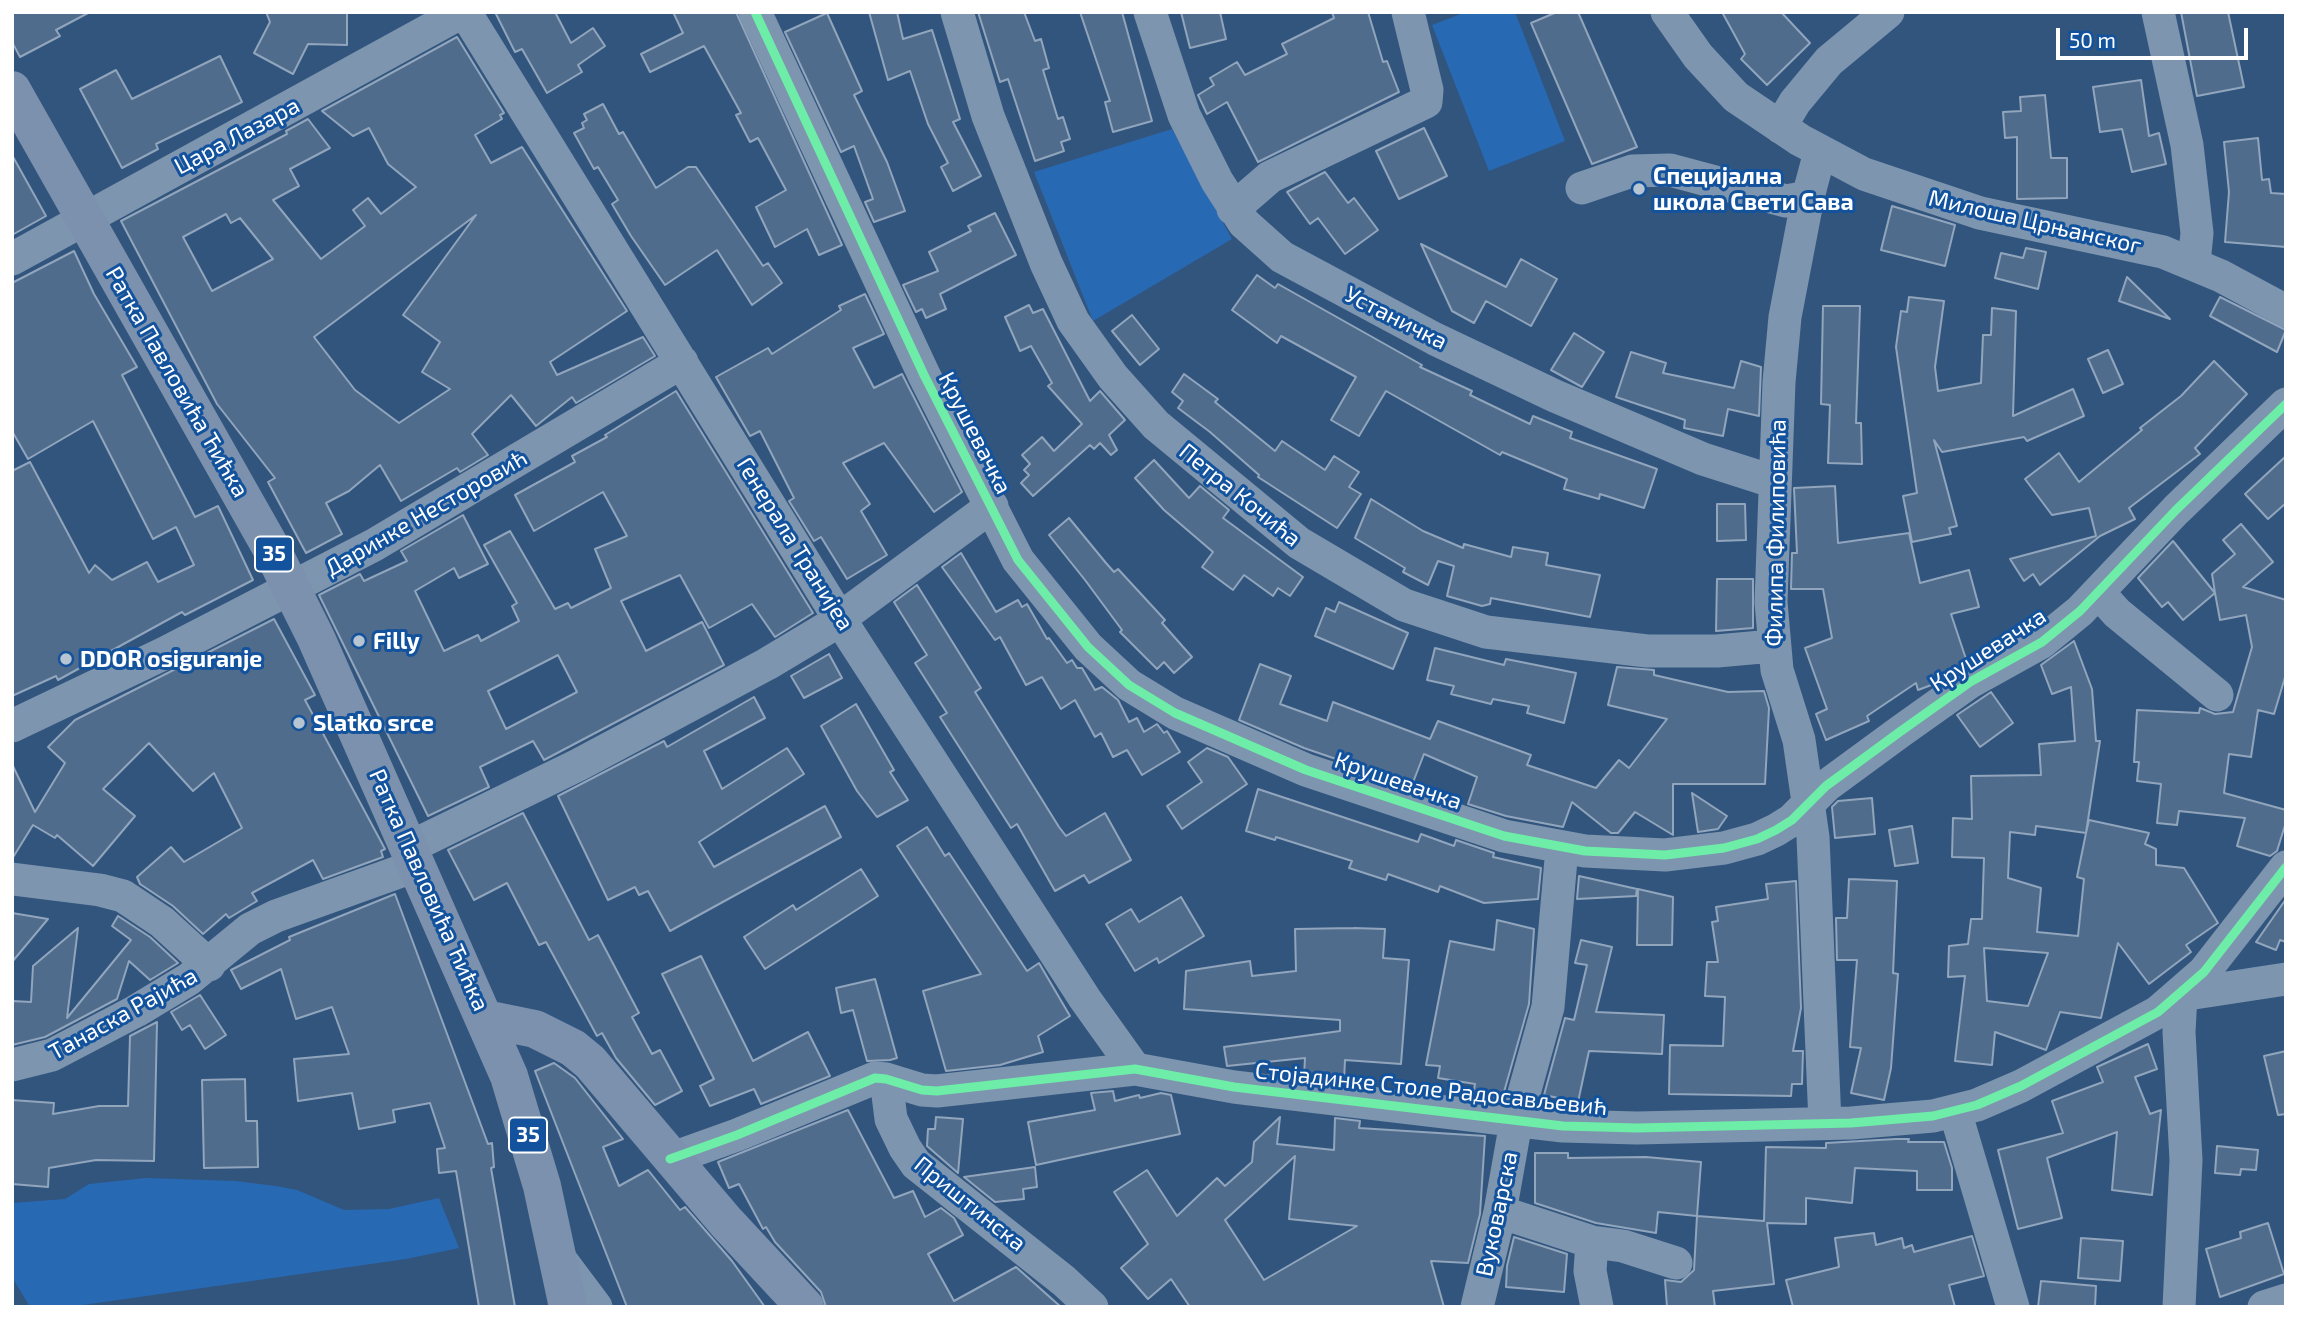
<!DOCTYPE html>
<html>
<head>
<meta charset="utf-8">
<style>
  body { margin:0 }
  #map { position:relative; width:2298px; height:1319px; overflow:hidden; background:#32557e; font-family:"Exo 2",sans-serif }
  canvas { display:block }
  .frame { position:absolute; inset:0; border:14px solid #fff; pointer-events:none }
  .scale { position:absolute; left:2056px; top:28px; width:192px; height:32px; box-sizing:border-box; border:4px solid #fff; border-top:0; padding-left:9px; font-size:21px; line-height:24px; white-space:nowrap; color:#fff; -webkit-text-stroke:5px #13529d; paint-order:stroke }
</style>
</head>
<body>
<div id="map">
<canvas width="2298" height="1319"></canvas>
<div class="frame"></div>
<div class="scale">50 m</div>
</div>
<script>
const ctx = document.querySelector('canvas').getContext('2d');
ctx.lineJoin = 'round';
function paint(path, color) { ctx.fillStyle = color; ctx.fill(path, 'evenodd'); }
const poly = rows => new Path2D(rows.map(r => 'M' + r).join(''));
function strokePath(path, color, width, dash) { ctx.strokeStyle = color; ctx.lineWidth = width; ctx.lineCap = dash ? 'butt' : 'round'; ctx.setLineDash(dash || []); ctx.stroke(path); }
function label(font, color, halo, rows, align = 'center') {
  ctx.font = font + ' "Exo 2",sans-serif'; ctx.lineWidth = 6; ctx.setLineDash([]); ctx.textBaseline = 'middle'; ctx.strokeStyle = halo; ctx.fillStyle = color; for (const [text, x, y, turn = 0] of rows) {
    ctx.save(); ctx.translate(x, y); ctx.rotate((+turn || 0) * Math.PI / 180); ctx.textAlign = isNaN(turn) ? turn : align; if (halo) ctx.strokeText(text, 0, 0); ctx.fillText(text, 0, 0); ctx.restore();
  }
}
paint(poly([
  [1466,12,1515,12,1565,141,1489,171,1432,25],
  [1172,129,1232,239,1093,321,1034,172],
  [146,1178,235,1181,276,1186,297,1190,344,1210,389,1209,439,1198,459,1248,406,1259,76,1306,30,1307,12,1277,12,1203,65,1199,89,1184]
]), '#2869b3');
const building = poly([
  [12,12,90,12,56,30,60,36,20,57,12,42,12,12],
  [266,12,347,12,347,45,308,44,293,74,254,53,270,22,266,12],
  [495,12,555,12,571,43,593,28,605,46,578,65,582,72,547,93,522,49,515,52,495,12],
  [673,12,736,12,842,245,819,255,807,229,775,247,756,207,786,190,758,138,750,142,736,115,741,113,704,46,650,72,641,54,683,33,673,12],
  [869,12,897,12,903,39,932,30,960,119,953,122,981,176,953,191,941,167,948,163,928,124,910,71,888,80,869,12],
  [978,12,1024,12,1035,41,1041,39,1049,68,1043,70,1058,119,1063,117,1070,139,1061,142,1064,151,1035,161,1008,79,1000,82,978,12],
  [1080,12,1122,12,1152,121,1113,132,1105,102,1110,101,1080,12],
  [1181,12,1220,12,1226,39,1190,48,1181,12],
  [1332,12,1368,12,1383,62,1387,61,1399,92,1258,162,1227,102,1207,114,1198,95,1214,85,1210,78,1237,62,1245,75,1287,54,1282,44,1334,18,1332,12],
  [1557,12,1578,12,1637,147,1592,164,1531,23,1557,12],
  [1722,12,1781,12,1810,43,1767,85,1741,59,1745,54,1722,12],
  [2181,12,2228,12,2244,87,2197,96,2181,12],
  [827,13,862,91,854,95,887,162,905,211,874,222,865,202,873,199,854,146,841,152,785,32,827,13],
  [457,37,504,113,500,115,502,119,475,135,491,163,522,147,627,311,550,362,557,375,643,337,655,356,576,403,572,397,536,426,511,395,472,434,488,455,460,472,457,468,401,501,380,465,349,491,326,503,342,534,306,553,268,482,275,478,217,404,121,221,287,134,286,131,308,119,330,148,290,169,299,186,273,200,321,259,365,226,353,210,368,198,381,214,416,187,388,164,369,128,353,136,322,111,457,37],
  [226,214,231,223,240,218,273,259,212,291,183,237,226,214],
  [476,215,403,315,440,342,422,372,450,389,399,423,355,390,314,337,476,215],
  [220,56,242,102,156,144,158,149,122,168,80,89,116,70,132,99,220,56],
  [2141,80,2149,136,2159,133,2166,164,2132,172,2122,129,2100,132,2093,87,2141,80],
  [2045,95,2051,158,2067,158,2067,198,2017,199,2017,137,2005,138,2003,112,2021,111,2020,97,2045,95],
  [603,104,619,134,623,132,656,188,688,167,696,167,763,266,768,263,782,283,752,305,717,250,665,285,631,236,612,204,618,200,598,167,594,169,574,133,584,128,582,123,587,120,584,114,603,104],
  [1424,128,1447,176,1399,199,1376,151,1424,128],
  [2258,138,2262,180,2269,179,2271,193,2286,194,2286,247,2225,242,2229,192,2224,142,2258,138],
  [12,155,46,216,12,235,12,155],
  [1325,172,1348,203,1354,198,1378,230,1345,254,1318,218,1310,224,1287,192,1325,172],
  [1892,206,1955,225,1945,266,1881,250,1892,206],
  [995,213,1016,255,940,294,946,309,926,318,922,309,916,312,903,285,938,271,929,252,971,231,968,226,995,213],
  [1421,244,1506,287,1521,259,1557,279,1531,326,1486,301,1474,323,1452,311,1421,244],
  [2026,248,2046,252,2038,289,1995,278,2001,253,2023,258,2026,248],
  [74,251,94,294,137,367,122,375,195,517,218,506,253,580,185,615,182,612,58,680,56,676,12,696,12,471,30,462,89,573,95,565,112,580,147,562,158,582,194,565,176,527,153,539,93,421,28,459,12,431,12,283,74,251],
  [1257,275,1275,288,1278,284,1422,365,1420,367,1472,391,1470,395,1530,424,1533,416,1572,432,1570,438,1657,469,1644,508,1600,494,1599,499,1564,489,1567,479,1502,452,1500,455,1386,391,1359,436,1331,420,1356,377,1281,336,1277,343,1232,310,1257,275],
  [2127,277,2170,319,2119,301,2127,277],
  [865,294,884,334,853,348,874,388,902,374,962,492,934,512,884,443,843,463,870,504,861,511,887,555,847,579,821,537,814,541,789,501,794,498,760,431,750,436,716,377,768,348,772,354,841,310,839,306,865,294],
  [1909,297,1944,301,1935,367,1938,391,1981,383,1983,335,1991,335,1992,308,2016,311,2013,416,2073,389,2084,416,2027,441,2024,437,1942,452,1934,440,1957,526,1949,528,1951,534,1912,542,1903,496,1917,493,1896,347,1901,311,1907,312,1909,297],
  [2220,297,2286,330,2277,352,2210,316,2220,297],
  [1029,305,1033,313,1043,309,1090,401,1100,391,1125,420,1109,435,1117,450,1111,455,1100,443,1094,449,1090,445,1033,496,1021,483,1029,475,1024,470,1030,464,1022,455,1042,437,1054,451,1082,424,1048,386,1052,383,1031,346,1020,351,1005,317,1029,305],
  [1823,306,1860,306,1856,423,1861,423,1862,464,1828,463,1830,405,1821,404,1823,306],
  [1132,315,1159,349,1140,365,1112,331,1132,315],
  [1574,333,1604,352,1582,387,1551,370,1574,333],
  [2108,350,2123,384,2103,393,2088,359,2108,350],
  [1631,352,1666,363,1663,373,1734,388,1741,361,1761,367,1759,416,1728,409,1723,436,1684,428,1685,420,1616,397,1631,352],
  [2214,361,2247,394,2195,448,2200,454,2129,508,2135,519,2100,536,2040,585,2033,574,2024,581,2010,559,2096,536,2089,508,2052,515,2025,479,2059,453,2079,482,2142,430,2140,428,2181,396,2214,361],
  [1184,374,1218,399,1215,402,1275,451,1282,441,1325,470,1334,456,1359,472,1349,487,1361,494,1337,528,1258,477,1259,475,1210,432,1178,408,1183,401,1172,392,1184,374],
  [676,391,813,613,775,637,752,604,709,628,680,575,621,601,646,651,702,622,724,665,544,760,533,741,480,767,489,787,428,816,319,595,360,574,364,581,407,561,401,551,463,515,488,564,459,578,454,568,415,591,444,651,478,635,481,641,519,621,512,606,517,603,484,545,510,531,555,609,568,603,571,608,611,588,595,549,627,536,603,492,534,531,515,495,575,462,572,456,607,437,605,435,676,391],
  [558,655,577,692,506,729,488,691,558,655],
  [2286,456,2286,503,2268,519,2245,494,2286,456],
  [1154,460,1189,498,1200,486,1229,510,1223,518,1303,577,1290,596,1278,588,1273,596,1244,575,1233,590,1202,567,1213,552,1164,510,1135,478,1154,460],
  [1835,486,1838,543,1909,533,1920,583,1969,570,1979,607,1951,614,1967,662,1934,684,1918,690,1916,683,1867,716,1869,721,1826,740,1816,714,1827,709,1805,648,1832,638,1823,589,1791,589,1792,553,1797,553,1794,488,1835,486],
  [1371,499,1423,531,1463,548,1464,544,1511,557,1513,547,1548,553,1546,565,1600,575,1590,617,1491,598,1490,604,1482,606,1447,596,1454,566,1438,561,1428,585,1403,572,1405,568,1355,538,1371,499],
  [1717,504,1745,504,1746,540,1717,541,1717,504],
  [1069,518,1106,563,1114,572,1118,569,1165,620,1162,623,1192,657,1174,673,1164,662,1157,669,1120,632,1122,630,1085,580,1049,535,1069,518],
  [2241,524,2273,562,2243,587,2286,600,2286,674,2274,714,2258,710,2251,757,2229,754,2224,793,2286,810,2286,822,2277,851,2270,856,2237,846,2245,818,2179,811,2177,825,2157,823,2161,784,2137,781,2139,762,2134,762,2137,710,2199,713,2200,708,2215,714,2233,712,2252,647,2246,615,2220,620,2215,593,2183,620,2168,602,2162,607,2138,578,2173,541,2215,593,2212,574,2235,554,2223,540,2241,524],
  [961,553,996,612,1018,600,1022,607,1027,604,1047,639,1049,638,1067,663,1072,660,1077,668,1082,668,1095,690,1102,687,1118,700,1129,722,1137,718,1144,732,1157,724,1164,733,1167,731,1180,752,1142,775,1127,750,1113,757,1101,733,1095,737,1075,700,1061,709,1042,677,1026,685,1000,637,995,640,942,567,961,553],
  [1717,579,1753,579,1753,628,1716,631,1717,579],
  [917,585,981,688,975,692,1059,827,1066,836,1105,813,1131,860,1089,883,1084,875,1055,891,1017,824,1011,828,940,717,947,713,915,663,927,655,894,602,917,585],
  [1339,602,1408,633,1393,669,1315,636,1326,608,1335,612,1339,602],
  [274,619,315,695,305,700,385,849,381,851,383,857,323,879,313,860,252,893,257,901,229,918,226,914,203,934,173,906,140,884,137,877,171,847,184,862,242,828,214,773,193,791,149,743,103,789,135,816,93,866,57,835,55,838,33,825,12,859,12,764,35,812,65,763,48,747,75,720,274,619],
  [2074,641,2092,689,2096,741,2100,741,2086,833,2089,820,2149,833,2145,844,2156,849,2156,865,2184,868,2218,923,2186,945,2191,952,2149,984,2118,943,2101,1018,2060,1012,2046,1050,1995,1032,1992,1065,1955,1061,1965,976,1948,977,1949,946,1968,944,1971,919,1982,919,1984,858,1952,857,1953,818,1972,819,1971,776,2041,775,2039,744,2075,741,2071,687,2052,694,2041,665,2074,641],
  [2036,826,2086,833,2077,877,2084,879,2078,936,2037,932,2041,888,2008,878,2010,832,2035,835,2036,826],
  [1984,948,2048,953,2028,1006,1987,1001,1984,948],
  [1435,648,1504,665,1506,659,1576,673,1564,723,1527,713,1529,706,1493,699,1491,704,1451,694,1454,686,1427,680,1435,648],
  [829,654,842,678,804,698,791,676,829,654],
  [1260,664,1291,676,1280,704,1327,721,1333,702,1430,739,1438,721,1531,755,1527,765,1596,788,1619,760,1629,768,1667,719,1608,705,1617,667,1654,670,1654,675,1728,692,1764,691,1769,708,1765,784,1673,784,1673,835,1635,812,1618,833,1611,833,1572,802,1563,827,1506,816,1468,804,1477,777,1424,754,1412,785,1304,748,1239,720,1260,664],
  [1991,692,2013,723,1980,747,1957,715,1991,692],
  [754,697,765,718,704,751,722,789,787,748,804,774,699,842,714,867,825,806,841,837,670,931,648,891,639,895,635,887,608,900,558,796,664,741,667,747,754,697],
  [856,704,894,770,890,772,908,800,877,817,857,791,821,726,856,704],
  [1207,748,1228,757,1247,784,1182,829,1167,806,1202,782,1188,762,1207,748],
  [1258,789,1418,842,1421,834,1454,846,1456,840,1494,853,1493,857,1541,868,1538,899,1484,903,1440,886,1438,892,1388,874,1386,880,1349,868,1352,861,1276,837,1275,840,1246,831,1258,789],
  [1692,793,1727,816,1718,829,1698,832,1692,793],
  [1872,798,1875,834,1835,838,1832,807,1838,801,1872,798],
  [523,813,589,940,598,935,639,1013,632,1017,652,1054,660,1050,682,1091,655,1105,616,1058,602,1033,597,1036,546,942,539,945,507,883,474,900,448,850,523,813],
  [1912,826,1918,863,1895,866,1889,830,1912,826],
  [927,827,945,856,949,853,1027,971,1039,963,1070,1016,1038,1036,1043,1052,1000,1065,946,1071,923,991,981,974,897,846,927,827],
  [861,869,878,896,765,969,744,937,793,905,796,910,861,869],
  [1579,876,1637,889,1636,896,1577,899,1579,876],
  [1849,879,1897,881,1893,973,1898,974,1891,1068,1884,1100,1851,1093,1861,1048,1850,1047,1857,960,1837,960,1836,918,1847,918,1849,879],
  [1796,881,1801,1008,1793,1051,1803,1051,1802,1084,1792,1084,1791,1096,1669,1094,1670,1045,1723,1046,1725,997,1705,996,1707,962,1718,962,1712,922,1718,921,1716,907,1768,899,1766,884,1796,881],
  [1638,889,1673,897,1672,945,1637,945,1638,889],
  [395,894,488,1144,492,1143,494,1167,491,1168,515,1307,479,1307,456,1171,439,1173,437,1149,445,1148,430,1103,393,1110,395,1122,359,1129,352,1093,298,1101,294,1059,349,1054,332,1007,296,1019,281,969,241,989,231,970,290,940,289,937,395,894],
  [1181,897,1204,936,1159,963,1157,958,1135,971,1106,924,1131,909,1139,922,1181,897],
  [2286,899,2286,942,2280,940,2276,950,2256,942,2286,899],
  [12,913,48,919,12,962,12,913],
  [118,916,150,937,178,963,150,980,129,961,117,999,45,1037,12,1045,12,1001,31,1002,33,966,78,928,67,1018,131,940,112,926,118,916],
  [1497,920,1534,929,1529,1004,1502,1099,1473,1096,1475,1084,1438,1078,1440,1066,1426,1065,1450,941,1494,950,1497,920],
  [1354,928,1385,929,1383,958,1409,960,1401,1064,1345,1060,1344,1081,1304,1076,1305,1058,1227,1066,1224,1047,1340,1031,1340,1020,1184,1009,1186,971,1250,961,1252,976,1296,971,1295,929,1354,928],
  [1581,940,1612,947,1596,1012,1664,1015,1662,1054,1589,1051,1578,1102,1544,1095,1565,1018,1574,1020,1587,965,1575,963,1581,940],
  [701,956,753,1061,808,1032,830,1076,761,1104,754,1089,710,1106,700,1086,714,1079,662,974,701,956],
  [875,979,897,1058,890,1060,867,1061,853,1010,841,1013,836,988,875,979],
  [200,995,226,1035,205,1049,190,1025,182,1030,171,1012,200,995],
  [157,1022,154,1161,96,1160,49,1168,48,1187,12,1184,12,1100,54,1103,53,1114,99,1106,128,1106,130,1036,157,1022],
  [2148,1044,2157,1069,2135,1077,2150,1114,2161,1110,2152,1195,2112,1190,2117,1132,2047,1158,2062,1218,2018,1229,1998,1150,2063,1133,2052,1101,2103,1082,2097,1067,2148,1044],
  [2286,1051,2286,1114,2278,1115,2264,1056,2286,1051],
  [554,1063,575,1078,623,1139,603,1147,619,1186,648,1170,680,1210,685,1207,732,1261,765,1307,627,1307,535,1071,554,1063],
  [245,1079,246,1121,257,1121,258,1167,204,1168,202,1080,245,1079],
  [1113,1091,1115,1101,1139,1095,1140,1098,1161,1093,1171,1095,1180,1134,1036,1165,1028,1122,1095,1110,1091,1093,1113,1091],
  [848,1110,894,1198,913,1191,925,1217,941,1208,954,1218,963,1235,928,1254,954,1301,1016,1267,1061,1307,826,1307,821,1292,775,1242,766,1227,763,1229,739,1184,729,1188,718,1162,848,1110],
  [936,1117,963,1119,958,1173,927,1146,928,1129,935,1129,936,1117],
  [1280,1117,1277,1144,1334,1150,1335,1118,1360,1121,1359,1128,1485,1136,1480,1214,1468,1263,1431,1261,1444,1307,1190,1307,1171,1279,1148,1299,1121,1268,1148,1244,1114,1192,1147,1170,1177,1216,1217,1178,1225,1186,1252,1162,1254,1142,1280,1117],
  [1295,1156,1289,1219,1357,1226,1264,1280,1225,1220,1295,1156],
  [1896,1139,1909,1139,1908,1142,1944,1142,1952,1168,1952,1190,1917,1190,1917,1171,1855,1168,1852,1203,1806,1198,1806,1224,1767,1223,1774,1284,1713,1291,1715,1307,1667,1307,1665,1280,1681,1282,1694,1270,1697,1216,1764,1221,1766,1147,1826,1148,1826,1143,1896,1139],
  [2217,1146,2258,1150,2256,1170,2241,1169,2240,1175,2215,1173,2217,1146],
  [1535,1153,1568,1153,1568,1158,1646,1157,1701,1162,1697,1216,1658,1212,1656,1233,1596,1223,1535,1203,1535,1153],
  [1035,1167,1037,1187,1023,1189,1024,1199,995,1202,964,1177,1035,1167],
  [2268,1223,2284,1274,2220,1297,2206,1249,2241,1238,2240,1232,2268,1223],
  [1874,1233,1876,1245,1902,1238,1904,1248,1912,1245,1914,1252,1972,1236,1984,1276,1949,1285,1955,1307,1793,1307,1786,1280,1839,1267,1835,1238,1874,1233],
  [1514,1237,1567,1254,1564,1292,1506,1287,1507,1266,1514,1237],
  [2081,1238,2123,1241,2120,1281,2078,1278,2081,1238],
  [2041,1281,2096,1286,2095,1307,2038,1307,2041,1281]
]);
paint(building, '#506c8c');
strokePath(building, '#91a5bc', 2);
strokePath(poly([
  [465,12,839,618,1085,999,1135,1069],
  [755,12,924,375,1018,560,1088,647,1129,685,1175,713,1306,770,1504,836,1585,851,1665,855,1724,848,1757,839,1776,830,1792,820,1826,786,1901,731,1970,682,2042,642,2080,611,2176,510,2286,404],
  [957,12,988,116,1046,263,1073,321,1113,377,1156,425,1299,543,1404,605,1486,632,1647,651,1717,651,1773,646],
  [1150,12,1184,115,1217,181,1244,223,1282,257,1435,339,1555,396,1703,459,1775,482],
  [1667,12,1698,56,1736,97,1800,140,1864,174,1980,213,2163,252,2221,276,2286,311],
  [2158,12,2187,145,2197,233,2194,263],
  [1780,127,1795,102,1829,61,1888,12],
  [1820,152,1808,197,1785,317,1779,382,1771,602,1777,670,1799,740,1813,837,1825,1123],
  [1582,188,1632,171,1670,170,1786,201,1808,197],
  [1233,209,1270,177,1426,102,1427,90,1408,12],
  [12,259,462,12],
  [2099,593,2117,613,2217,695],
  [12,726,165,653,374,545,682,362],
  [410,847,578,765,767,664,827,628,992,506],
  [12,879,100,890,123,896,162,922,209,965],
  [2181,995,2286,979],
  [12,1065,52,1055,136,1011,189,979,250,929,276,916,418,865],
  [886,1079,891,1119,905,1148,916,1164,1064,1281,1092,1307],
  [1955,1111,2013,1307],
  [670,1159,737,1135,875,1078,886,1079,922,1090,937,1091,1135,1069,1234,1087,1563,1126,1637,1128,1851,1123,1933,1116,1977,1105,2021,1086,2158,1012,2204,972,2286,867],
  [1500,1212,1592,1242,1590,1271,1597,1307],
  [1592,1242,1623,1246,1676,1263],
  [557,1255,596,1307],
  [1477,1307,1500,1212,1516,1122,1548,1007,1562,848],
  [2179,1307,2186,1160,2179,1032,2181,995],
  [2264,1307,2286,1300]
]), '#7d95af', 33);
strokePath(poly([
  [12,90,270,546,316,638,509,1076,542,1186,568,1307],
  [486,1019,535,1029,573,1048,590,1062,726,1222,805,1307]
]), '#7c91ad', 38);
strokePath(poly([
  [755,12,924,375,1018,560,1088,647,1129,685,1175,713,1306,770,1504,836,1585,851,1665,855,1724,848,1757,839,1776,830,1792,820,1826,786,1901,731,1970,682,2042,642,2080,611,2176,510,2286,404],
  [670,1159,737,1135,875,1078,886,1079,922,1090,937,1091,1135,1069,1234,1087,1563,1126,1637,1128,1851,1123,1933,1116,1977,1105,2021,1086,2158,1012,2204,972,2286,867]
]), '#6deda7', 9);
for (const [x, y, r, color] of [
  [1639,189,7,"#b7c4d2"],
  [359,641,7,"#b7c4d2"],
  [66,659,7,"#b7c4d2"],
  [299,723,7,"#b7c4d2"]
]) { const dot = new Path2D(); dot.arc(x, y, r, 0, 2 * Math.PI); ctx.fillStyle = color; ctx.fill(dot); strokePath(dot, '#13529d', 2.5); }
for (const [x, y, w] of [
  [274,554,38],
  [528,1135,38]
]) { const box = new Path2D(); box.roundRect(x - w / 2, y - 17.5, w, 35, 5); ctx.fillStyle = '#13529d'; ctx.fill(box); strokePath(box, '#fff', 2); }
label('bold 21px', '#fff', null, [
  ["35",274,554],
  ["35",528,1135]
]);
label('23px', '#fff', '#13529d', [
  ["Цара Лазара",237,136,-28],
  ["Милоша Црњанског",2035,222,13],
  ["Устаничка",1396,318,27],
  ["Ратка Павловића Ћићка",177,382,60],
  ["Крушевачка",975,433,63],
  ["Петра Кочића",1240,495,39],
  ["Даринке Несторовић",426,513,-30],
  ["Филипа Филиповића",1776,533,-89],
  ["Генерала Транијеа",795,544,58],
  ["Крушевачка",1988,650,-33],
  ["Крушевачка",1398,781,19],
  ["Ратка Павловића Ћићка",429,890,66],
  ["Танаска Рајића",123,1014,-29],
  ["Стојадинке Столе Радосављевић",1431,1089,6],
  ["Приштинска",970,1204,39],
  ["Вуковарска",1497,1214,-78]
]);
label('bold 23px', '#fff', '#13529d', [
  ["Специјална",1653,176],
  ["школа Свети Сава",1653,202],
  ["Filly",373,641],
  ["DDOR osiguranje",80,659],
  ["Slatko srce",313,723]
], 'left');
</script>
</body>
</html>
